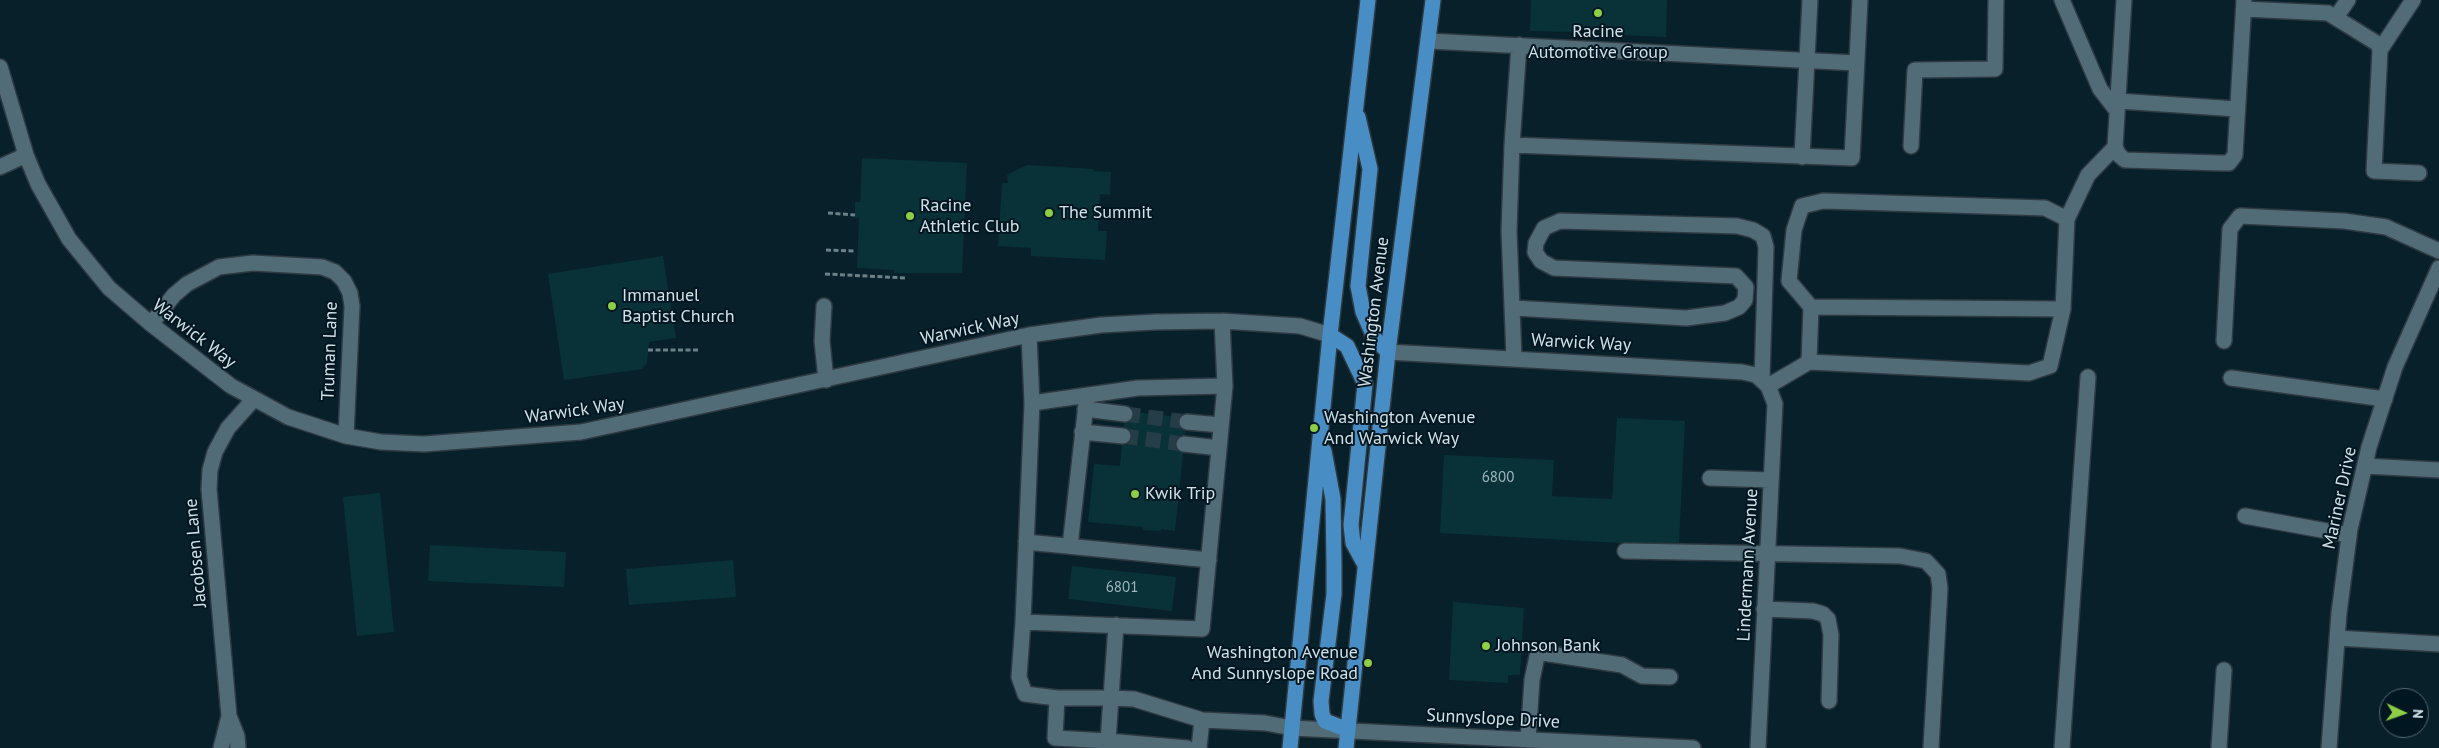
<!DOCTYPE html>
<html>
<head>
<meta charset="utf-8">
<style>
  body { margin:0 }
  #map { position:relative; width:2439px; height:748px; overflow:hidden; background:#07202a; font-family:"PT Sans",sans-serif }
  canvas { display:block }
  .north { position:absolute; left:2379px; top:688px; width:50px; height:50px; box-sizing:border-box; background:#001620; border:1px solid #546770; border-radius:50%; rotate:93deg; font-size:14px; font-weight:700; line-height:20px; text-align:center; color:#d2e1e8 }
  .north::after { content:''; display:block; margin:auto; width:18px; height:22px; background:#8cce45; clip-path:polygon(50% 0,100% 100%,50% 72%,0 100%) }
</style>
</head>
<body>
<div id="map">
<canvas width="2439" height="748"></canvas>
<div class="north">N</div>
</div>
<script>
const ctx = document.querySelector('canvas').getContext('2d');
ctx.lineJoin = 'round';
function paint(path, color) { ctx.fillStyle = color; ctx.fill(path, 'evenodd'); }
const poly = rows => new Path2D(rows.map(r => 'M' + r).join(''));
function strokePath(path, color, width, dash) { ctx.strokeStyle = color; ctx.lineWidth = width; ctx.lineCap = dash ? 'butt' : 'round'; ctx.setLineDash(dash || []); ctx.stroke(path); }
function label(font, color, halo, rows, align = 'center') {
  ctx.font = font + ' "PT Sans",sans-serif'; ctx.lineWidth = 4; ctx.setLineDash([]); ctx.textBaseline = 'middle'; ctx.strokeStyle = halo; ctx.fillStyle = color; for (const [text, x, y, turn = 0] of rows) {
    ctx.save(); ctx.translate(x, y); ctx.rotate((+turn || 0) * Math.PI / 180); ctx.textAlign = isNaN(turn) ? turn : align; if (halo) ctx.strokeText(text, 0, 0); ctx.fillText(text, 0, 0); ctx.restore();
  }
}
paint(poly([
  [1531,0,1667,0,1666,37,1602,34,1599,29,1582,29,1574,32,1530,31],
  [862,158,967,163,962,273,894,273,894,270,857,268,859,218,855,218,855,202,860,202],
  [1027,165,1093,169,1093,171,1111,172,1110,195,1100,194,1098,231,1107,231,1105,260,1031,256,1031,248,998,246,1002,183,1008,183,1007,175],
  [663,256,676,338,649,342,647,363,642,369,564,380,548,274],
  [1134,412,1179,417,1178,425,1186,431,1185,435,1180,436,1175,442,1176,448,1183,453,1175,531,1161,529,1161,531,1143,530,1143,527,1088,522,1094,464,1120,466,1122,445,1127,444,1132,437,1131,432,1124,427,1124,423,1132,420],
  [1617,418,1685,421,1679,543,1620,543,1440,533,1444,455,1554,460,1552,496,1612,499],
  [380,493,394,632,357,636,343,497],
  [430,545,566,552,564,587,428,581],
  [733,560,736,597,629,605,626,569],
  [1072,566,1176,577,1172,611,1068,599],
  [1453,602,1524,608,1520,675,1508,675,1508,683,1449,680]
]), '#093238');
strokePath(poly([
  [1125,414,1187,422],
  [1123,436,1184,444]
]), '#253d46', 15, [15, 8]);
const minor = poly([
  [2062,0,2100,89,2117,111],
  [2124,0,2115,147,2119,155,2125,160,2220,163,2229,163,2235,155,2244,0],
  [2244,9,2328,13,2378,44,2380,50,2374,171,2419,173],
  [2336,17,2348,0],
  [1428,41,1856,63],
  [1519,45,1512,145,1852,158,1860,0],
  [2380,50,2413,0],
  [0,67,26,155,38,184,69,239,109,288,151,324,231,386,288,417,346,436,381,442,424,444,581,432,1029,335,1101,325,1155,322,1222,321,1300,326,1330,335],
  [2118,101,2237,109],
  [1512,145,1509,231,1514,358],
  [1911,146,1915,70,1995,69,1996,0],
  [1802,157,1810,0],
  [0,167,26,155],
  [824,306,822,341,826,380],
  [1811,307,2063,309],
  [1514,308,1686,318,1725,313,1739,307,1745,300,1746,287,1736,276,1554,268,1541,261,1535,252,1536,243,1544,228,1560,221,1737,226,1753,230,1763,236,1766,247,1762,379],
  [151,324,174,295,187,284,219,267,253,263,322,267,335,272,344,281,350,293,352,306,346,436],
  [1029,335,1032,403,1138,388,1225,386,1222,321],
  [2224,341,2230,229,2240,216,2344,221,2386,227,2439,251],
  [1388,352,1742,372,1756,375,1768,386,1775,404,1758,748],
  [1809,362,1811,307,1789,281,1794,230,1802,206,1823,201,2045,208,2067,219],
  [2231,378,2385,399],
  [1768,386,1809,362,2029,373,2050,366,2063,309,2067,219,2088,175,2115,147],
  [1032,403,1023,622,1202,629,1225,386],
  [1085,409,1125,414],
  [1187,422,1221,425],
  [1082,432,1123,436],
  [1184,444,1219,448],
  [2365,466,2439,470],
  [1710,478,1771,480],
  [2245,516,2349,535],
  [1026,542,1209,560],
  [1070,546,1087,395],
  [1625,551,1900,556,1926,561,1938,574,1940,588,1931,748],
  [1764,609,1813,611,1823,614,1828,619,1831,635,1829,701],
  [1023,622,1019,677,1025,694,1057,698,1111,698,1116,625],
  [2337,638,2439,644],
  [1057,698,1055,738,1108,741],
  [1528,740,1532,680,1537,656,1543,653,1622,665,1642,676,1670,677],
  [221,748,229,716],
  [238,748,237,736,229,716,209,489,210,470,215,452,228,428,253,400],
  [1187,748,1108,741,1111,698,1134,699,1202,720,1265,723,1292,728,1693,748],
  [1199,748,1202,720],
  [2062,748,2088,377],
  [2219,748,2224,670],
  [2329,748,2339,613,2350,529,2369,447,2395,367,2439,268]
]);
const major = poly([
  [1358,117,1370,169,1358,286,1363,312,1375,339,1388,352],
  [1330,335,1347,346,1365,384,1351,525,1353,543,1365,565],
  [1324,451,1333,499,1334,564,1334,594,1321,701,1322,714,1325,721,1348,730],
  [1290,748,1330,335,1368,0],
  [1346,748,1388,352,1433,0]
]);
strokePath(minor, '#2e3941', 18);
strokePath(major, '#2e3941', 18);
strokePath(poly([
  [828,213,855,215],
  [826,250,854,251],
  [825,274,906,278],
  [648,350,699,350]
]), '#6d8189', 3, [5, 2.5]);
strokePath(minor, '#516b77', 15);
strokePath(major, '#488ec4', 15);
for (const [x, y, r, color] of [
  [1598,13,5,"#8cce45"],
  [1049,213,5,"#8cce45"],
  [910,216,5,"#8cce45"],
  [612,306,5,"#8cce45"],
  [1314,428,5,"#8cce45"],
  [1135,494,5,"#8cce45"],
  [1486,646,5,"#8cce45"],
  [1368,663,5,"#8cce45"]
]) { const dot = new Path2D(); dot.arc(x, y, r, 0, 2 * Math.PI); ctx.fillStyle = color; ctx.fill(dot); strokePath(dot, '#001620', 2); }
label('15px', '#a0b5bc', null, [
  ["6800",1498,478],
  ["6801",1122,588]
]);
label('18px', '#d2e1e8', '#001620', [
  ["Racine",1598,32,"center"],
  ["Automotive Group",1598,53,"center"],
  ["Racine",920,206],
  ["Athletic Club",920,227],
  ["The Summit",1059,213],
  ["Immanuel",622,296],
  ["Baptist Church",622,317],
  ["Washington Avenue",1324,418],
  ["And Warwick Way",1324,439],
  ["Kwik Trip",1145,494],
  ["Johnson Bank",1496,646],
  ["Washington Avenue",1358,653,"right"],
  ["And Sunnyslope Road",1358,674,"right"]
], 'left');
label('18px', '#d2e1e8', '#001620', [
  ["Washington Avenue",1374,312,-83],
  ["Warwick Way",970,329,-12],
  ["Warwick Way",194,334,38],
  ["Warwick Way",1581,343,3],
  ["Truman Lane",330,351,-88],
  ["Warwick Way",575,411,-8],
  ["Mariner Drive",2340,498,-78],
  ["Jacobsen Lane",196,553,-95],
  ["Lindermann Avenue",1748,565,-87],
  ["Sunnyslope Drive",1493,719,3]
]);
</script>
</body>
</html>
